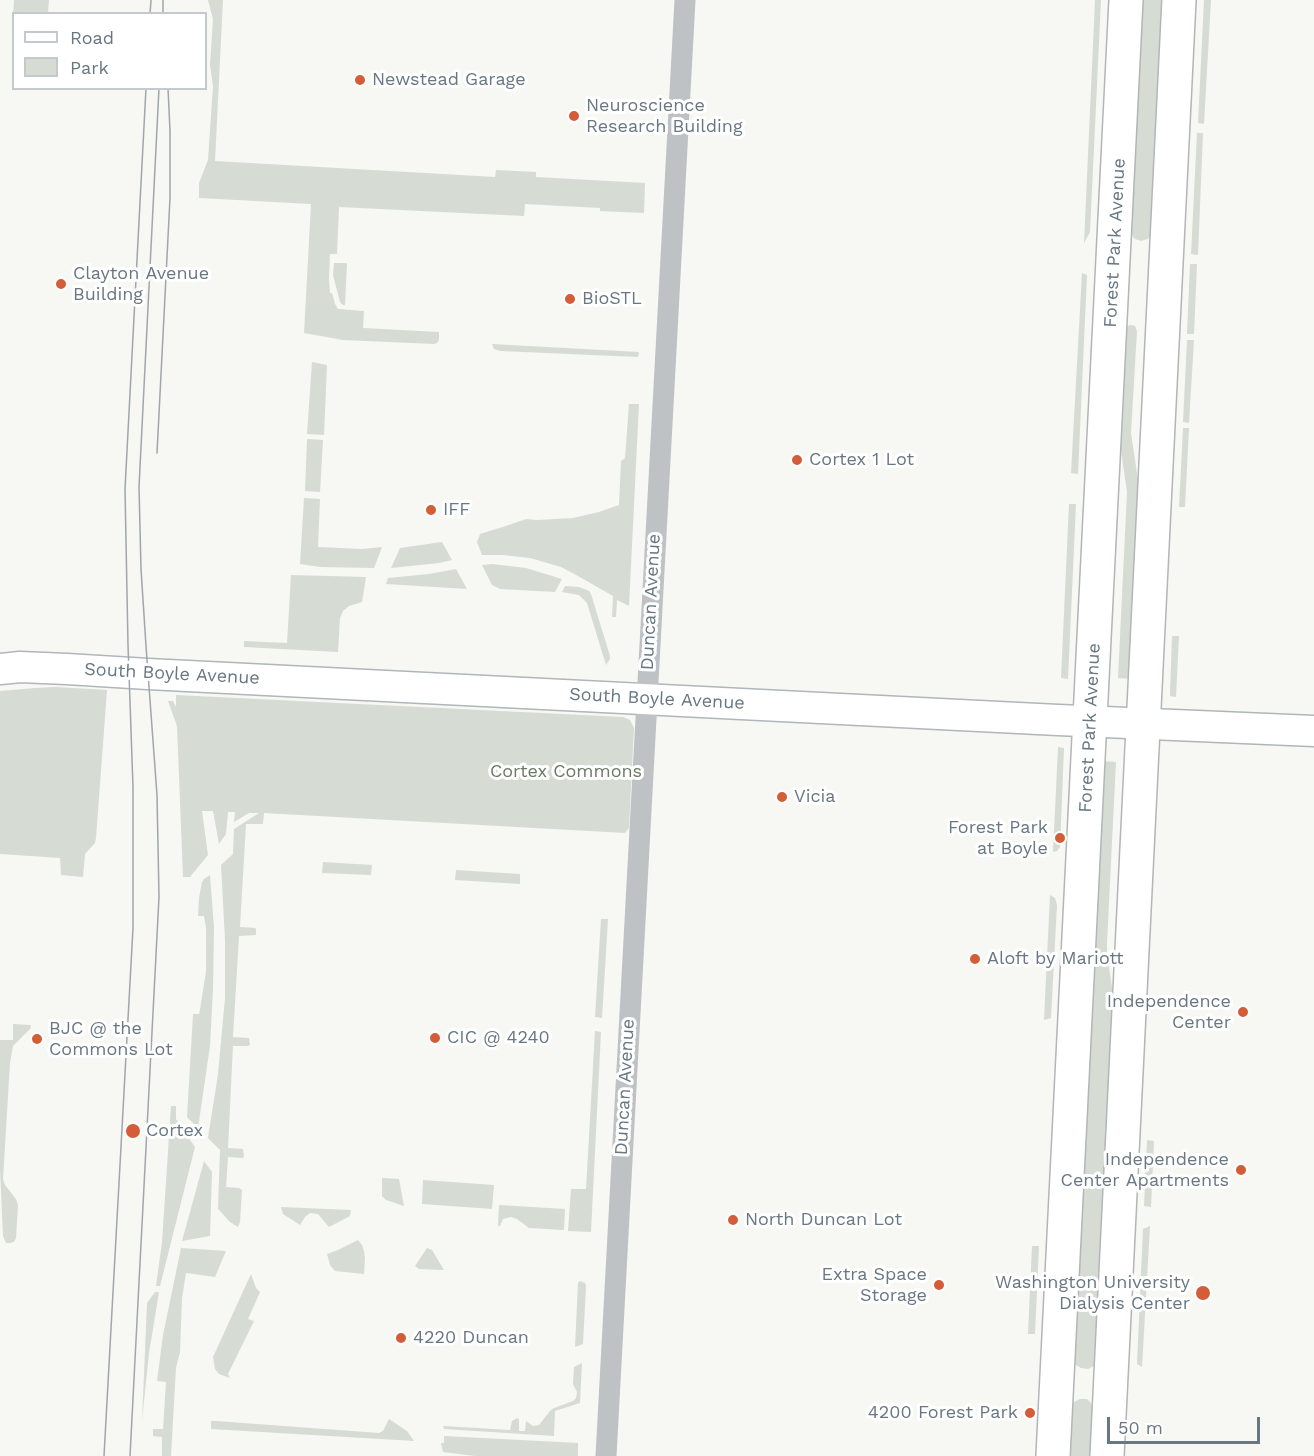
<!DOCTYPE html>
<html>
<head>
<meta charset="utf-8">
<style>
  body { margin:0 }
  #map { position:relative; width:1314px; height:1456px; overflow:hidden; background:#f7f7f4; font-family:"Work Sans",sans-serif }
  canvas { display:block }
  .legend { position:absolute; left:12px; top:12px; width:195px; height:78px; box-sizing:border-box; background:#fff; border:2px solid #c3c9cd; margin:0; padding:8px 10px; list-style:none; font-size:18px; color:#687782 }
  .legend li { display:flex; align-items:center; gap:12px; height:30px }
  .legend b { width:30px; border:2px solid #c3c9cd }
  .scale { position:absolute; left:1107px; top:1417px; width:153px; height:27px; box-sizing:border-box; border:3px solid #687782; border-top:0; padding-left:8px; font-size:18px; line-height:21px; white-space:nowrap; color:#687782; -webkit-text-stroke:4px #fff; paint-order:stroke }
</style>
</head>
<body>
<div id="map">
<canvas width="1314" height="1456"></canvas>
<ul class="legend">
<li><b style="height:8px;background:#fff"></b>Road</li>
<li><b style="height:16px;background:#d6dbd4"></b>Park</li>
</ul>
<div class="scale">50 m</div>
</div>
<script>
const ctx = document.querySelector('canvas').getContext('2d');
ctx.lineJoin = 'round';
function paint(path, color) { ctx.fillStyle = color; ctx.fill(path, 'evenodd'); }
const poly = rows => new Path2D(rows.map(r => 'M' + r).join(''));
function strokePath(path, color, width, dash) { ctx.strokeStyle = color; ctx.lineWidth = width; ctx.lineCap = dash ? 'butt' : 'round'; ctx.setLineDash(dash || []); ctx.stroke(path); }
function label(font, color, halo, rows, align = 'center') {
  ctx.font = font + ' "Work Sans",sans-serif'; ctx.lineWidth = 6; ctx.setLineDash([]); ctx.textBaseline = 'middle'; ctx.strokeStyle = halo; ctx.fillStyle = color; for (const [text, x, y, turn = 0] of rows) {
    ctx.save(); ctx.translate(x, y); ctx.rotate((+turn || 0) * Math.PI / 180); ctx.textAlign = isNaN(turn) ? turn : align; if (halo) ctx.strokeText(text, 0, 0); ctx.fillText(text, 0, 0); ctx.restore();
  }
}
paint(poly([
  [14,0,49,0,48,13,14,14,13,32,12,32],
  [208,0,223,0,215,161,495,177,496,170,536,172,536,177,645,183,644,213,600,211,600,208,525,204,524,216,339,207,337,254,330,254,329,279,330,293,332,293,335,304,338,309,364,311,363,328,439,332,439,340,437,343,434,344,343,340,304,333,311,204,199,198,199,183,208,160,213,86,210,65,213,19],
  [1095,0,1101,0,1090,232,1084,243],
  [1141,0,1164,0,1152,233,1148,239,1141,241,1135,239,1130,233],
  [1204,0,1211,0,1204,124,1198,123],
  [1197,133,1203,133,1198,255,1191,254],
  [334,263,347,263,345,305,343,305,340,302,333,275],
  [1190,264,1197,264,1194,334,1187,334],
  [1082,273,1087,275,1078,474,1071,473],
  [1131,325,1135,326,1137,331,1131,433,1139,487,1130,679,1118,678,1127,492,1119,437,1125,330,1127,326],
  [1187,340,1194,340,1189,423,1183,422],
  [492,344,639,352,638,357,500,351,494,349],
  [312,362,327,365,324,435,307,434],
  [629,404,639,404,629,606,617,600,616,617,612,617,613,596,578,576,561,567,530,558,502,555,482,555,477,542,480,534,509,525,526,519,537,520,573,518,599,512,619,505,621,461,625,458],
  [1183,428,1189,428,1185,507,1179,507],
  [307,439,323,440,320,492,305,491],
  [304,498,320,499,318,547,362,549,382,547,374,568,320,567,300,564],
  [1069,504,1076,504,1068,679,1061,678],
  [442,542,452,560,439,563,391,568,400,548],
  [492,564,526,568,562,579,555,592,500,589,492,585,482,565],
  [456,569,467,589,386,584,388,578,429,574],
  [291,575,366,577,362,602,349,606,343,611,340,618,338,652,244,647,244,641,287,643],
  [565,586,579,587,589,591,591,594,610,656,610,659,606,665,587,603,579,595,562,592],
  [1172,636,1179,636,1176,697,1170,696,1170,694],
  [56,687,107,690,96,838,95,843,85,854,83,877,61,875,60,858,0,854,0,691,35,688],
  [176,695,623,717,630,720,634,728,629,828,625,833,264,813,263,824,246,824,240,927,255,928,256,929,256,935,239,936,233,1037,249,1038,250,1045,248,1046,233,1046,228,1148,243,1149,244,1156,243,1158,228,1157,226,1187,239,1188,242,1190,240,1222,238,1227,230,1222,218,1209,220,1150,208,1138,218,1074,225,998,225,940,221,865,233,854,234,829,259,813,249,813,234,822,235,812,228,812,226,834,219,844,213,811,202,811,208,855,190,877,183,877,177,726,168,701,173,701,176,707],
  [1058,747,1064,748,1060,847,1057,851,1053,852],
  [1103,761,1116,762,1107,943,1107,954,1113,994,1096,1361,1094,1366,1088,1369,1081,1368,1076,1365,1074,1360],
  [323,862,372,865,371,875,322,873],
  [456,870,520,874,520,884,455,880],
  [210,875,214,928,213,989,210,1046,198,1128,187,1117,193,1014,199,1014,200,1010,206,971,206,928,204,916,198,916,199,898,202,882,204,879],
  [1050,895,1055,898,1057,905,1051,1018,1044,1020],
  [601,919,608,919,602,1018,595,1017],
  [13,1024,30,1025,31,1026,30,1029,13,1046,10,1063,3,1179,5,1185,16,1199,18,1205,16,1238,14,1242,10,1243,6,1243,3,1236,0,1169,0,1040,13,1040],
  [595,1031,601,1032,591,1232,568,1231,571,1189,586,1189],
  [171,1106,176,1106,176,1119,195,1147,160,1286,156,1286,162,1242],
  [1147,1140,1154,1141,1151,1207,1144,1206],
  [204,1161,212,1172,210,1236,182,1241],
  [382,1178,399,1179,404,1206,386,1200,382,1196],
  [423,1180,494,1185,492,1209,422,1204],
  [499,1205,565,1209,564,1230,529,1228,517,1219,511,1217,503,1219,500,1226,498,1226],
  [281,1207,351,1210,350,1216,329,1227,318,1214,310,1213,305,1217,300,1225,283,1214],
  [1150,1226,1142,1367,1137,1364,1143,1229],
  [358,1240,362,1245,364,1251,365,1258,364,1274,335,1271,330,1265,327,1254,338,1250],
  [1032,1246,1039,1246,1035,1334,1028,1334],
  [181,1248,226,1251,215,1277,186,1273,182,1298,180,1352,176,1368,171,1456,162,1456,162,1437,153,1436,153,1429,163,1429,166,1382,157,1381,163,1335],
  [427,1248,432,1250,444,1270,419,1269,415,1266],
  [251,1274,256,1288,260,1292,248,1319,254,1321,228,1374,230,1378,219,1374,215,1369,213,1357],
  [580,1281,585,1283,586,1286,583,1344,575,1347,578,1283],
  [155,1292,159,1292,149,1353,142,1421,147,1303],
  [582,1363,580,1403,555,1411,554,1436,444,1429,443,1426,510,1430,512,1421,517,1418,519,1419,519,1431,525,1431,526,1421,533,1426,539,1425,550,1411,554,1408,573,1401,576,1398,577,1392,573,1384,574,1367],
  [1080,1399,1087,1399,1091,1403,1093,1411,1091,1456,1069,1456,1071,1408,1074,1402],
  [389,1419,407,1431,414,1441,211,1429,211,1421,216,1421,379,1433,383,1431],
  [444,1436,578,1443,578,1456,475,1456,443,1452,441,1443,444,1443]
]), '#d6dbd4');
const secondary = poly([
  [0,669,20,667,67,669,148,674,1058,720,1314,731]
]);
const primary = poly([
  [1053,1456,1126,0],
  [1107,1456,1179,0]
]);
strokePath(secondary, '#b0b6ba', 33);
strokePath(primary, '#b2b6b9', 36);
strokePath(poly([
  [606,1456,685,0]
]), '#bec2c5', 21);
strokePath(secondary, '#fff', 30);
strokePath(primary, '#fff', 33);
strokePath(poly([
  [150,14,151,0],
  [163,14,163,0],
  [157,453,170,198,170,131,168,88],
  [104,1456,133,928,133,787,128,645,125,489,146,88],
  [130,1456,159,897,157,795,146,646,141,569,139,487,159,88]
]), '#a0a6ab', 1.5);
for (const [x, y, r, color] of [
  [360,80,6,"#d35d38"],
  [574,116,6,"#d35d38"],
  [61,284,6,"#d35d38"],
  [570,299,6,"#d35d38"],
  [797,460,6,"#d35d38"],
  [431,510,6,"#d35d38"],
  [782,797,6,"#d35d38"],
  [1060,838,6,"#d35d38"],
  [975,959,6,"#d35d38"],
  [1243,1012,6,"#d35d38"],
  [435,1038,6,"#d35d38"],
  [37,1039,6,"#d35d38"],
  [133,1131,8,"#d35d38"],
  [1241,1170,6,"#d35d38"],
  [733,1220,6,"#d35d38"],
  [939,1285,6,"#d35d38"],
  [1203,1293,8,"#d35d38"],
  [401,1338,6,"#d35d38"],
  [1030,1413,6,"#d35d38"]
]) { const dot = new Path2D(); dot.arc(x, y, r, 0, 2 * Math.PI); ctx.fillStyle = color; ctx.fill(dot); strokePath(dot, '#fff', 2); }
label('18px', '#687782', '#fff', [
  ["Newstead Garage",372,80],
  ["Neuroscience",586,106],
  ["Research Building",586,127],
  ["Clayton Avenue",73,274],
  ["Building",73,295],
  ["BioSTL",582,299],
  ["Cortex 1 Lot",809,460],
  ["IFF",443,510],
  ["Vicia",794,797],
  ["Forest Park",1048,828,"right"],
  ["at Boyle",1048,849,"right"],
  ["Aloft by Mariott",987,959],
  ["Independence",1231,1002,"right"],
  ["Center",1231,1023,"right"],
  ["BJC @ the",49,1029],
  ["Commons Lot",49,1050],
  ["CIC @ 4240",447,1038],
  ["Cortex",146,1131],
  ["Independence",1229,1160,"right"],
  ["Center Apartments",1229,1181,"right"],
  ["North Duncan Lot",745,1220],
  ["Extra Space",927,1275,"right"],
  ["Storage",927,1296,"right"],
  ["Washington University",1190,1283,"right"],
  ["Dialysis Center",1190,1304,"right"],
  ["4220 Duncan",413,1338],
  ["4200 Forest Park",1018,1413,"right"]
], 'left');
label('18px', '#687782', '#fff', [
  ["Forest Park Avenue",1115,243,-87],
  ["Duncan Avenue",651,602,-87],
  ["South Boyle Avenue",172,674,3],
  ["South Boyle Avenue",657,699,3],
  ["Forest Park Avenue",1090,728,-87],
  ["Duncan Avenue",625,1087,-87]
]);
label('18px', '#6a7a67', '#fff', [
  ["Cortex Commons",566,772]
]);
</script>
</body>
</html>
